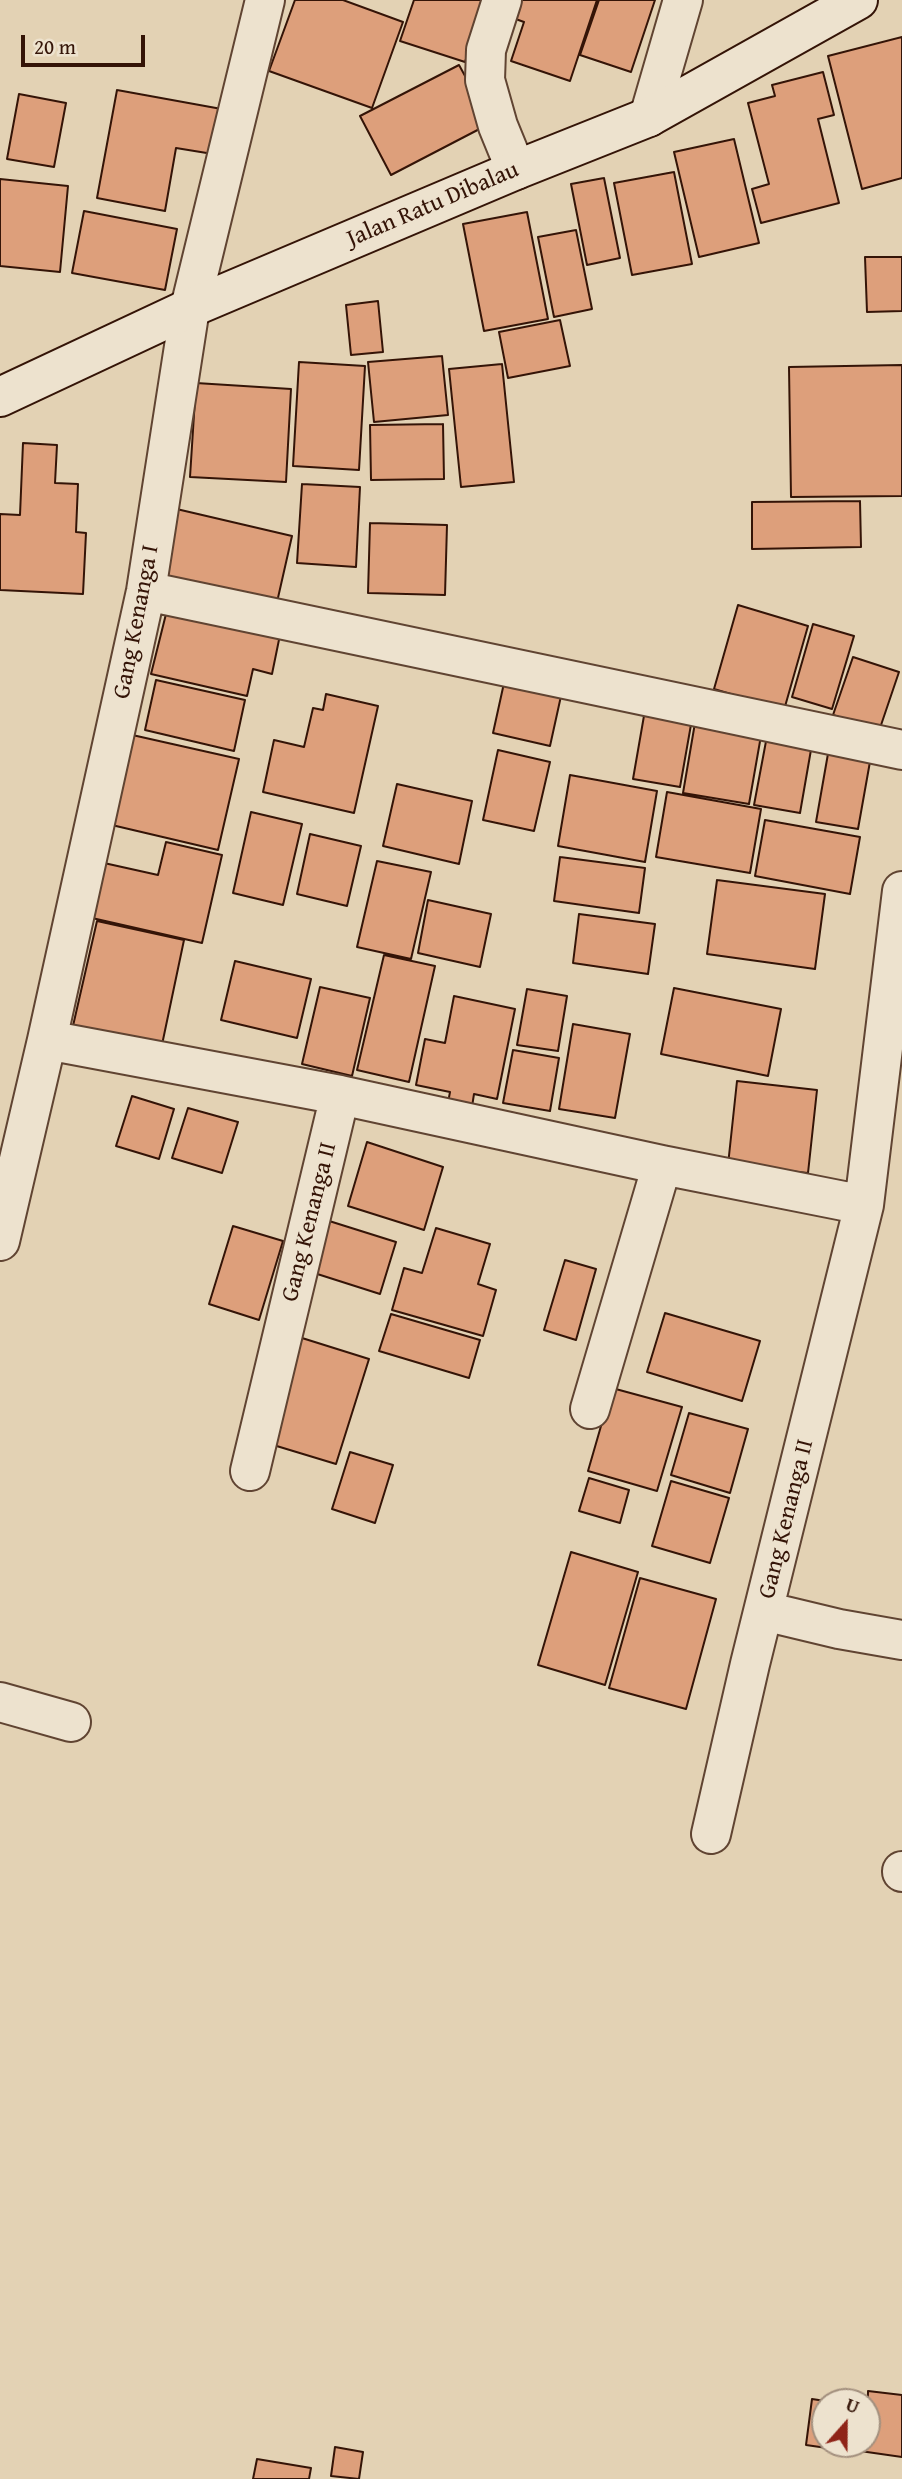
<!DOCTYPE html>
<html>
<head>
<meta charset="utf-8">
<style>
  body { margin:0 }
  #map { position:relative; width:902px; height:2479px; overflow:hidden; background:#e3d2b4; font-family:"Gentium Book Plus",serif }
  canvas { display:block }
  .north { position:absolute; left:811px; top:2388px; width:70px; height:70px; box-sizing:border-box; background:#ede2ce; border:2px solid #a3907e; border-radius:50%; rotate:21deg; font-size:19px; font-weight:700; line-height:28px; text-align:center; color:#341407 }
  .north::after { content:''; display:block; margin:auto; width:24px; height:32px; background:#8f2418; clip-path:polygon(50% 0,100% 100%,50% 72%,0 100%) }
  .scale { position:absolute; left:21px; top:35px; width:124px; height:32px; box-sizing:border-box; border:4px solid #341407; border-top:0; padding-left:9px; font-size:21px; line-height:24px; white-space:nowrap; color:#341407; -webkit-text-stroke:5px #ede2ce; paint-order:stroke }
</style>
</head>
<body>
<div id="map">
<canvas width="902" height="2479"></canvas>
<div class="north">U</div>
<div class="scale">20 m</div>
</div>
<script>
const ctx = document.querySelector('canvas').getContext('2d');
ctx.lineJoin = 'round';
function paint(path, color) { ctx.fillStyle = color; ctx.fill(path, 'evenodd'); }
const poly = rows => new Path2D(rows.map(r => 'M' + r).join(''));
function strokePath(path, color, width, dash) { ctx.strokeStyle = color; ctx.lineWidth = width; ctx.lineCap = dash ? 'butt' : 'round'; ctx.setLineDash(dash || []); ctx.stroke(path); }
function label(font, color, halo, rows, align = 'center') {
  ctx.font = font + ' "Gentium Book Plus",serif'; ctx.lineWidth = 6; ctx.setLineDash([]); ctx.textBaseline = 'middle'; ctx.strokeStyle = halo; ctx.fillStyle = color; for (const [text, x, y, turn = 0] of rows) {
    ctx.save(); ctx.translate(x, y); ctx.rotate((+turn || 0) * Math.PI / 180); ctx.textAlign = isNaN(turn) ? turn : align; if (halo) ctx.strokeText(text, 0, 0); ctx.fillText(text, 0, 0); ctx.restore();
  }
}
const building = poly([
  [295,0,343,0,403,22,372,108,269,71,295,0],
  [414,0,485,0,465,62,400,41,414,0],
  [503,0,597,0,570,81,511,61,524,22,499,13,503,0],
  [599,0,655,0,631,72,580,55,599,0],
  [902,37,902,178,862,189,828,56,902,37],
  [459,65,491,123,391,175,360,116,459,65],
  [823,72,834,115,818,119,839,203,761,223,752,189,769,184,748,103,775,96,772,85,823,72],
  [117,90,227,110,219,155,176,148,165,211,97,198,117,90],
  [19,94,66,103,54,167,7,159,19,94],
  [734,139,759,243,699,257,674,152,734,139],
  [674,172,692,264,632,275,614,183,674,172],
  [604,178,620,258,587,265,571,184,604,178],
  [0,179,68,186,60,272,0,266,0,179],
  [84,211,177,229,165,290,72,273,84,211],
  [527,212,548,319,484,331,463,224,527,212],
  [576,230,592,309,554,317,538,237,576,230],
  [865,257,902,257,902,311,867,312,865,257],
  [378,301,383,352,351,355,346,305,378,301],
  [560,320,570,366,508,378,499,332,560,320],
  [442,356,448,415,374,422,368,362,442,356],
  [299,362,365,366,359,470,293,466,299,362],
  [502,364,514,482,461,487,449,369,502,364],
  [902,365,902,496,791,497,789,367,902,365],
  [196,383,291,389,286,482,190,477,196,383],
  [443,424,444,479,371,480,370,425,443,424],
  [23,443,57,445,55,483,78,484,76,532,86,533,83,594,0,590,0,514,20,515,23,443],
  [302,484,360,487,356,567,297,563,302,484],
  [860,501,861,547,752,549,752,502,860,501],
  [168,507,292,536,275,611,152,583,168,507],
  [370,523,447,525,445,595,368,593,370,523],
  [169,602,282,625,272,674,253,669,247,696,151,674,169,602],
  [738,605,808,626,784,710,714,689,738,605],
  [813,624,854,636,832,709,792,697,813,624],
  [853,657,899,672,879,731,833,715,853,657],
  [156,680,245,700,234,751,145,730,156,680],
  [504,683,561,696,550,746,493,733,504,683],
  [326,694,378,706,354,813,263,792,274,740,304,747,313,708,323,710,326,694],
  [645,710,692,719,680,787,633,779,645,710],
  [696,717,762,730,749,804,683,793,696,717],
  [119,732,239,759,218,850,99,822,119,732],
  [767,736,812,744,800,813,754,805,767,736],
  [829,748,871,756,858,829,816,822,829,748],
  [498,750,550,762,534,831,483,820,498,750],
  [570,775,657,791,645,862,558,846,570,775],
  [397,784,472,801,459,864,383,846,397,784],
  [667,792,761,809,750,873,656,857,667,792],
  [251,812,302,824,283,905,233,893,251,812],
  [765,820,860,837,850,894,755,876,765,820],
  [310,834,361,846,347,906,297,894,310,834],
  [166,842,222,855,202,943,92,918,104,863,158,875,166,842],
  [560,857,645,868,639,913,554,901,560,857],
  [377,861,431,872,411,959,357,947,377,861],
  [717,880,825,894,815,969,707,954,717,880],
  [428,900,491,914,480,967,418,953,428,900],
  [579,914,655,924,648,974,573,963,579,914],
  [97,921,184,940,159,1059,70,1039,97,921],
  [384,955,435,966,409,1082,357,1070,384,955],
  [235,961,311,979,297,1038,221,1020,235,961],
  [320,987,370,998,352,1076,302,1064,320,987],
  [674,988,781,1009,768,1076,661,1054,674,988],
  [527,989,567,996,558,1051,517,1045,527,989],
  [454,996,515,1009,497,1099,474,1094,471,1113,447,1108,450,1092,416,1085,425,1039,445,1043,454,996],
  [573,1024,630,1034,615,1118,559,1109,573,1024],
  [513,1050,559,1058,550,1111,503,1103,513,1050],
  [737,1081,817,1090,808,1173,728,1165,737,1081],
  [132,1096,174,1109,159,1159,116,1146,132,1096],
  [188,1108,238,1122,222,1173,172,1158,188,1108],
  [367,1142,443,1167,424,1230,348,1206,367,1142],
  [326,1220,396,1242,380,1294,311,1272,326,1220],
  [233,1226,283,1241,259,1320,209,1304,233,1226],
  [436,1228,490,1244,478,1284,496,1290,483,1336,392,1310,404,1268,422,1273,436,1228],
  [565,1260,596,1269,576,1340,544,1330,565,1260],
  [665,1313,760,1341,742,1401,647,1372,665,1313],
  [391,1314,480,1340,469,1378,379,1351,391,1314],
  [302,1338,369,1359,336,1464,270,1444,302,1338],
  [612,1388,682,1407,657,1491,588,1471,612,1388],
  [689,1413,748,1429,730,1493,671,1475,689,1413],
  [350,1452,393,1465,375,1523,332,1509,350,1452],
  [589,1478,629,1490,620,1523,579,1511,589,1478],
  [671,1481,729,1498,710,1563,652,1546,671,1481],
  [571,1552,638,1572,605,1685,538,1665,571,1552],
  [640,1578,716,1599,686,1709,609,1688,640,1578],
  [868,2391,902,2395,902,2457,860,2451,861,2444,867,2444,868,2391],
  [812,2399,832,2402,825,2402,825,2444,856,2444,855,2452,806,2445,812,2399],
  [335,2447,363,2452,359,2479,331,2476,335,2447],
  [257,2459,311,2468,309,2479,253,2479,257,2459]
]);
paint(building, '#dd9f7b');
strokePath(building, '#341407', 2);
const minor = poly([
  [502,0,486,50,485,80,498,126,516,170],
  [649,117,683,0],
  [146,591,902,750],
  [47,1040,340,1095,662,1165,864,1205],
  [0,1241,47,1040,146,591,190,308,265,0],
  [590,1409,662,1165],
  [250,1471,340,1095],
  [764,1611,839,1629,902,1640],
  [0,1702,71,1722],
  [711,1834,750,1664,864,1205,902,891],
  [902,1872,902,1871]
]);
const secondary = poly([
  [0,397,190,308,516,170,649,117,858,0]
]);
strokePath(minor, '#604432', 42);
strokePath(secondary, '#341407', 42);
strokePath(minor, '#ede2ce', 38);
strokePath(secondary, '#ede2ce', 38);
label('24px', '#341407', '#ede2ce', [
  ["Jalan Ratu Dibalau",433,205,-23],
  ["Gang Kenanga I",137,622,-79],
  ["Gang Kenanga II",310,1222,-76],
  ["Gang Kenanga II",787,1519,-76]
]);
</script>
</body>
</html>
